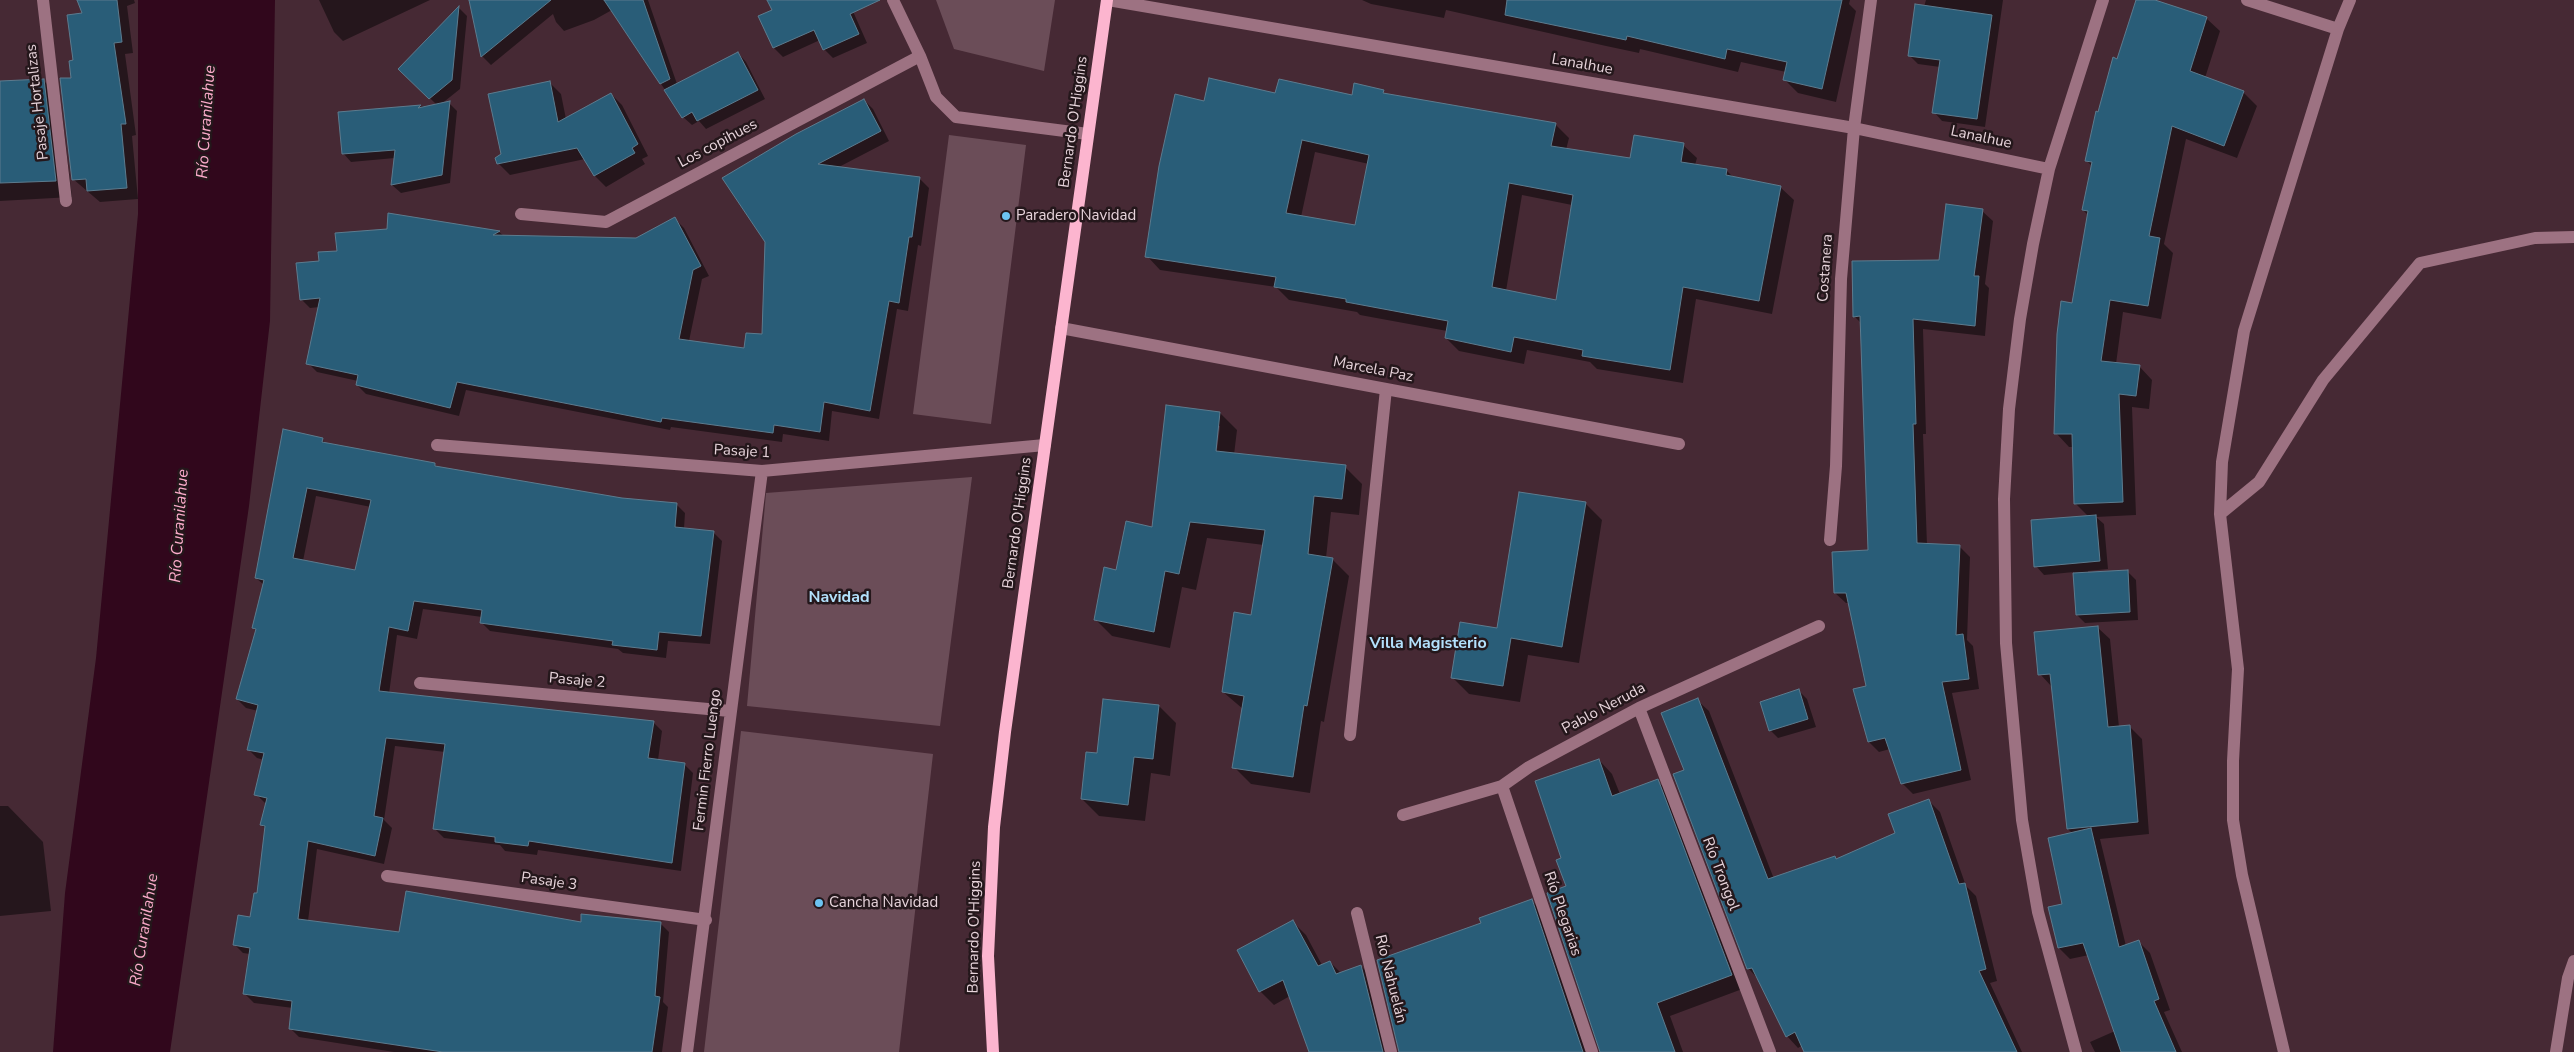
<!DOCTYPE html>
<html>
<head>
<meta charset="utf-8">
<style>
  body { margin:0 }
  canvas { display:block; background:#462934 }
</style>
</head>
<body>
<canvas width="2574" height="1052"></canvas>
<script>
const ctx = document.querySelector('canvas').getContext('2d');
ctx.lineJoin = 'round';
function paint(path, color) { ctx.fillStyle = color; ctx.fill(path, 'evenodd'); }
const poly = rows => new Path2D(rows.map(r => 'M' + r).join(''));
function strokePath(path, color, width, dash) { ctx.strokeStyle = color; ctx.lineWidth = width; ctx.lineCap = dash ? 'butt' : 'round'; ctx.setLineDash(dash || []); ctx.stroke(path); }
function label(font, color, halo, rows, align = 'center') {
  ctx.font = font + ' "Nunito Sans",sans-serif'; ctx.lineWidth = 5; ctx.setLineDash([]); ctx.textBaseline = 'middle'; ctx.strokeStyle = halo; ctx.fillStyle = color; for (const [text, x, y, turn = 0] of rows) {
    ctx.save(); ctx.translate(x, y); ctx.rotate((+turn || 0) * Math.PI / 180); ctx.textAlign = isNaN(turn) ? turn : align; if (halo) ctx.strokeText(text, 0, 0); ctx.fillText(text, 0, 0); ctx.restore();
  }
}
paint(poly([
  [936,0,1055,0,1044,71,954,49],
  [949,135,1026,145,991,424,913,414],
  [972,477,940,726,747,706,766,493],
  [741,731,933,754,899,1052,704,1052]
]), '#6b4d58');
paint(poly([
  [138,0,275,0,270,321,249,506,170,1052,53,1052,65,893,96,658,138,214]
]), '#31071c');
paint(poly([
  [79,0,134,0,135,3,127,6,133,53,125,54,136,135,132,136,138,199,100,202,73,179,72,79,83,14],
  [319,0,430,0,343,41,334,32],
  [471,0,648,0,677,84,738,53,746,62,765,99,706,129,699,121,692,125,683,117,612,10,594,20,564,31,556,22,553,14,491,65,482,56],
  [769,0,848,0,867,43,833,58,824,49,820,40,783,57,774,48,760,17,774,11],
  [1362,0,1850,0,1849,4,1856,11,1836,102,1798,93,1785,80,1786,72,1741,62,1738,72,1640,49,1639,53,1606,46,1446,10,1444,18,1371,4],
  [1926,0,2003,0,1985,127,1942,121,1934,112,1940,67,1918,64,1909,55],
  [2138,0,2151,0,2206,18,2220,31,2205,78,2243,92,2257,106,2237,158,2186,139,2164,244,2173,253,2161,319,2123,312,2116,364,2139,366,2152,380,2149,409,2132,407,2136,515,2096,517,2104,524,2108,569,2088,571,2088,573,2127,571,2136,580,2138,620,2085,623,2077,615,2074,572,2044,575,2036,566,2088,516,2075,503,2074,447,2069,447,2056,433,2088,215,2083,210,2092,166,2087,161,2099,113],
  [459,8,467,16,460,89,440,105,449,103,457,111,450,183,401,193,392,185,395,158,351,162,343,153,339,113,437,105,400,69],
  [43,80,60,97,72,197,0,201,0,83],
  [550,83,561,94,566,119,611,94,622,105,648,156,642,159,645,164,606,187,595,176,585,159,510,175,498,163],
  [1383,92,1387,95,1555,124,1569,138,1566,150,1632,159,1683,145,1697,158,1695,165,1726,170,1734,178,1780,187,1794,200,1772,314,1696,299,1683,383,1597,369,1590,362,1527,350,1524,364,1459,351,1446,338,1447,331,1360,315,1357,312,1289,300,1276,287,1160,270,1147,256,1205,102,1276,94,1352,97],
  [1315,152,1369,164,1356,227,1301,217],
  [1522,195,1572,205,1557,301,1506,291],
  [864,100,873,109,889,141,837,168,919,178,929,188,921,246,918,245,908,311,897,309,879,419,832,411,829,441,783,434,782,442,671,427,670,430,466,390,459,416,366,394,357,385,358,381,317,372,308,363,320,307,310,308,301,299,320,262,388,231,389,215,499,232,504,236,636,239,675,219,684,228,709,276,702,279,689,341,745,349,763,336,766,242,724,179],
  [1982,211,1993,221,1985,284,1989,288,1985,336,1923,329,1926,434,1923,434,1927,545,1959,546,1970,557,1967,640,1973,646,1979,689,1952,693,1971,780,1913,794,1902,783,1890,749,1879,752,1869,742,1867,686,1850,603,1846,603,1835,593,1869,551,1861,323,1854,316,1940,261],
  [1220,413,1237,430,1234,455,1345,467,1362,484,1359,515,1331,512,1326,558,1332,559,1349,576,1324,722,1321,721,1310,793,1251,784,1234,767,1243,709,1223,692,1252,616,1264,545,1207,538,1196,590,1182,587,1170,648,1112,636,1095,619,1117,571,1153,528],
  [1217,426,1220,426,1216,458,1214,457],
  [322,439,326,444,435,464,438,468,621,500,676,504,685,513,684,529,713,532,722,541,710,644,668,641,666,658,623,653,618,649,490,631,481,622,482,617,423,609,417,639,397,635,389,694,653,722,662,731,658,760,684,764,693,773,681,871,538,850,537,855,505,851,500,845,444,838,435,829,445,752,395,746,384,820,392,828,384,864,317,849,308,921,400,933,582,924,660,923,669,932,663,1002,668,1007,662,1052,394,1052,299,1037,290,1028,293,1008,254,1003,245,994,250,954,243,953,234,944,251,919,258,895,266,829,261,825,266,804,256,794,264,760,257,758,248,749,258,711,246,708,237,699,256,631,253,628,264,585,256,578],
  [316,496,371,507,356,571,303,561],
  [1585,503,1602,520,1579,663,1528,655,1520,702,1469,694,1452,677,1498,630],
  [2097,627,2110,639,2119,727,2129,726,2142,739,2149,834,2100,839,2126,946,2139,942,2150,953,2170,1010,2164,1012,2182,1052,2095,1052,2090,1042,2115,1031,2089,955,2070,959,2059,948,2073,834,2068,829,2052,687,2040,674],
  [1799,691,1807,699,1816,727,1778,738,1770,730],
  [1697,700,1709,711,1774,879,1837,860,1897,833,1929,801,1940,812,1966,886,1976,896,1997,981,1990,983,2022,1052,1806,1052,1803,1045,1798,1048,1787,1036,1758,979,1748,968,1686,771],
  [1159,706,1176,723,1170,776,1151,773,1145,821,1099,816,1082,799,1098,755],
  [1599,760,1612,774,1620,794,1657,781,1671,794,1745,988,1670,1016,1683,1052,1601,1052,1562,859],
  [0,806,8,806,43,842,51,911,0,916],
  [1531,900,1545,914,1592,1052,1400,1052,1482,924],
  [1293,922,1306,935,1322,965,1330,962,1341,973,1361,966,1375,980,1392,1052,1310,1052,1290,996,1274,1005,1260,991,1238,950]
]), '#0007');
const building = poly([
  [77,0,117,0,122,42,114,43,126,124,121,124,127,188,87,191,86,179,72,180,60,78,71,78,69,61,73,60,67,15,82,13,77,0],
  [469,0,551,0,481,57,469,0],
  [604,0,643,0,670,79,660,84,604,0],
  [767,0,880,0,850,14,859,34,823,50,814,30,773,48,758,16,772,10,767,0],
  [1507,0,1842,0,1822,89,1783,80,1787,62,1727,49,1725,59,1627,36,1626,40,1505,15,1507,0],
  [2136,0,2155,0,2207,17,2190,71,2244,91,2224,146,2172,126,2149,236,2160,238,2148,306,2110,300,2101,361,2140,365,2136,396,2119,394,2123,502,2074,504,2072,434,2054,434,2057,334,2061,301,2072,303,2088,211,2082,210,2092,162,2085,161,2096,111,2098,112,2113,57,2117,59,2136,0],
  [1915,4,1992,15,1977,119,1932,113,1940,60,1908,56,1915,4],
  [459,6,452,80,429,99,398,69,459,6],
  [738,52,758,90,697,121,692,112,682,118,664,90,738,52],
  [1209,78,1275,93,1279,79,1352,95,1354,83,1384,90,1383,93,1556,123,1551,146,1630,158,1634,135,1684,143,1681,162,1727,169,1726,175,1781,186,1759,301,1683,287,1670,370,1582,356,1583,350,1514,337,1511,352,1445,338,1448,321,1346,302,1346,299,1274,287,1276,277,1145,257,1159,166,1175,94,1204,101,1209,78],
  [1302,140,1369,155,1355,225,1286,213,1302,140],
  [1509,183,1573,195,1556,300,1492,287,1509,183],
  [44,79,56,181,0,183,0,81,44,79],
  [550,81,558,122,611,93,638,144,632,148,635,153,594,176,577,148,497,164,495,158,501,154,488,94,550,81],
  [864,99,881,131,818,164,920,177,912,237,909,237,899,303,889,301,870,411,824,402,820,432,774,425,773,433,662,418,661,422,457,382,450,408,356,385,358,375,306,364,320,298,300,300,296,263,319,261,318,252,337,251,335,233,387,229,388,213,500,231,493,235,636,238,675,217,701,266,693,270,679,339,744,348,746,333,762,334,765,242,722,178,796,134,864,99],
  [450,101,442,175,391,185,395,150,342,154,338,112,421,105,418,108,450,101],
  [1946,204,1983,209,1974,276,1979,276,1975,326,1913,319,1916,424,1913,424,1917,543,1960,545,1956,635,1963,634,1969,679,1942,682,1961,770,1901,784,1885,738,1868,742,1853,689,1866,686,1846,593,1834,593,1832,552,1868,550,1860,316,1853,317,1852,261,1939,260,1946,204],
  [1166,405,1220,412,1216,451,1346,465,1342,499,1314,496,1308,554,1333,558,1307,706,1304,705,1293,777,1232,768,1244,696,1222,692,1234,612,1251,615,1265,530,1190,522,1179,574,1165,571,1154,632,1094,620,1104,567,1116,570,1126,521,1152,527,1166,405],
  [283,429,323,438,322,442,435,463,435,466,622,498,677,503,675,527,714,531,701,636,659,632,657,650,612,645,613,641,480,623,482,610,414,601,408,631,389,627,379,691,654,721,648,758,685,763,672,863,529,841,528,846,495,842,495,837,433,829,445,744,386,738,374,816,383,818,375,856,308,841,298,919,399,932,406,891,581,922,581,914,661,922,655,996,660,997,652,1052,443,1052,289,1029,292,1001,243,994,250,948,233,945,238,915,250,917,254,893,257,893,265,826,260,825,267,798,254,795,264,753,247,750,258,705,236,699,256,629,252,628,264,580,255,578,283,429],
  [307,488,371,500,355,570,293,558,307,488],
  [1519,492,1586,502,1562,647,1511,638,1503,686,1451,678,1460,622,1497,628,1519,492],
  [2096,515,2100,561,2034,567,2031,520,2096,515],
  [2128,570,2130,612,2076,615,2073,573,2128,570],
  [2098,626,2108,727,2130,725,2138,822,2067,829,2050,674,2038,675,2034,632,2098,626],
  [1799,689,1808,719,1769,731,1760,702,1799,689],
  [1698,698,1768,879,1835,856,1836,859,1895,833,1888,814,1929,799,1959,884,1965,883,1986,969,1979,971,2017,1052,1804,1052,1795,1032,1786,1037,1752,968,1747,969,1673,774,1684,770,1661,713,1698,698],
  [1103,699,1159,705,1153,759,1134,757,1128,805,1081,799,1086,752,1097,753,1103,699],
  [1599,759,1612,796,1658,779,1732,975,1657,1003,1675,1052,1600,1052,1547,893,1566,886,1556,860,1561,858,1535,781,1599,759],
  [2091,828,2119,947,2139,940,2159,999,2154,1001,2176,1052,2121,1052,2083,943,2058,948,2048,907,2062,904,2048,838,2091,828],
  [1532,899,1583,1052,1399,1052,1377,960,1481,923,1479,918,1532,899],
  [1293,920,1318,966,1330,961,1336,974,1361,965,1383,1052,1309,1052,1283,980,1259,992,1237,950,1293,920]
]);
paint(building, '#295d78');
strokePath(building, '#5c7b8e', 1);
strokePath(poly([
  [43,0,66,201],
  [893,0,920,56,936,97,956,117,1088,134],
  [1108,0,1854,128,2049,169],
  [2247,0,2338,29],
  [521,214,606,222,920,56],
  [1061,328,1679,444],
  [437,445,762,471,1045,445],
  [2220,514,2259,482,2323,380,2420,263,2535,238,2574,237],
  [1830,540,1836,466,1841,279,1854,128,1871,0],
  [420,683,730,711],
  [1639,708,1770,1052],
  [1350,735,1386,389],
  [1502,786,1592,1052],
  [1403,815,1502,786,1529,767,1639,708,1819,626],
  [387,876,706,920],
  [1357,913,1391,1052],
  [687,1052,762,471],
  [2076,1052,2038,912,2022,820,2006,643,2004,499,2009,409,2020,319,2033,244,2049,169,2103,0],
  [2284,1052,2242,875,2233,820,2233,761,2238,669,2220,514,2222,462,2244,331,2338,29,2350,0],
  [2556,1052,2568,978,2574,961]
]), '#9d7282', 12);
strokePath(poly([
  [993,1052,988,956,994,827,1005,732,1107,0]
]), '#fcb5cf', 12);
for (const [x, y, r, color] of [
  [1006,216,5,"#6cc3f2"],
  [819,903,5,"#6cc3f2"]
]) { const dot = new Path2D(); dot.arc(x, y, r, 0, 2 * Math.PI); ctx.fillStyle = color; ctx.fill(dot); strokePath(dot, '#24171b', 2); }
label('15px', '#e7d4db', '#24171b', [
  ["Lanalhue",1582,65,10],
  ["Pasaje Hortalizas",38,102,-96],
  ["Bernardo O'Higgins",1074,122,-82],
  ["Lanalhue",1981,138,12],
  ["Los copihues",718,144,-28],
  ["Costanera",1826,268,-86],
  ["Marcela Paz",1373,370,11],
  ["Pasaje 1",742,452,3],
  ["Bernardo O'Higgins",1018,523,-82],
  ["Pasaje 2",577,681,5],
  ["Pablo Neruda",1604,709,-28],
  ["Fermin Fierro Luengo",708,760,-83],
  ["Río Trongol",1720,874,69],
  ["Pasaje 3",549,882,8],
  ["Río Plegarias",1562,914,71],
  ["Bernardo O'Higgins",975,927,-89],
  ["Río Nahuelán",1390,979,76]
]);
label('15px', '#e7d4db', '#24171b', [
  ["Paradero Navidad",1016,216],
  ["Cancha Navidad",829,903]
], 'left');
label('italic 16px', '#fbabca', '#24171b', [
  ["Río Curanilahue",207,122,-86],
  ["Río Curanilahue",180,526,-86],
  ["Río Curanilahue",145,930,-81]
]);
label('bold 16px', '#b3e1fc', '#24171b', [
  ["Navidad",839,598],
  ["Villa Magisterio",1428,644]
]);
</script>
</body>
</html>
